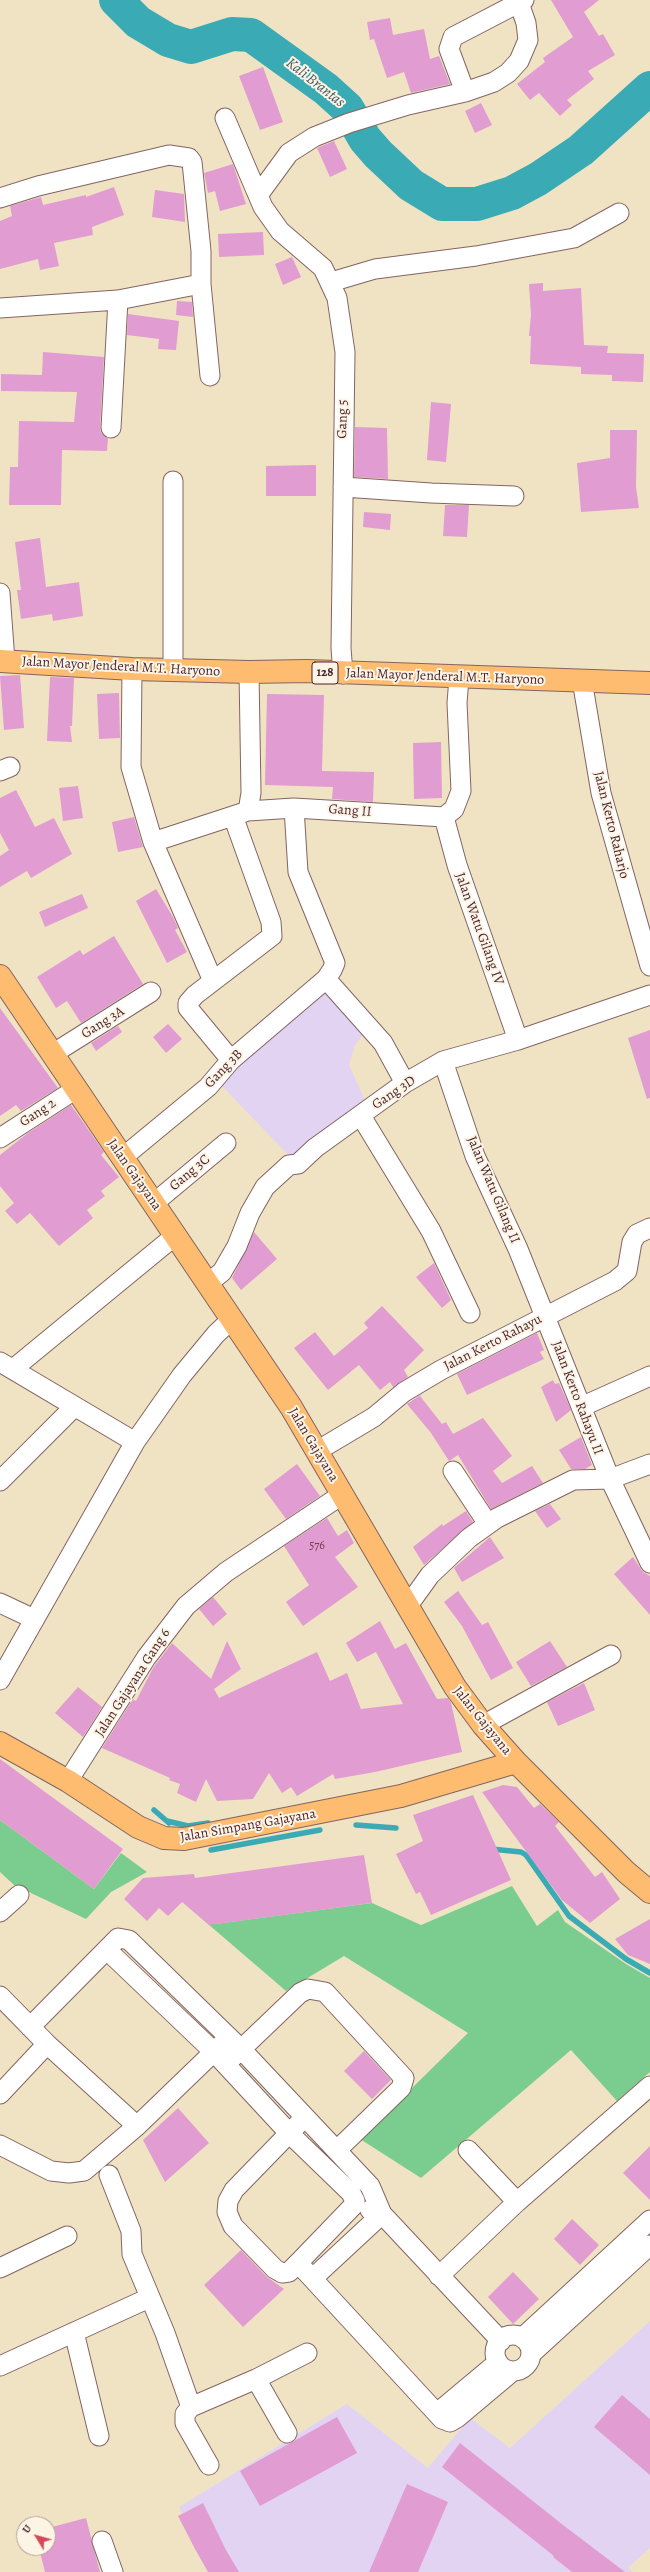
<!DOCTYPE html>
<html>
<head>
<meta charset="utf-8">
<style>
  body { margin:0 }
  #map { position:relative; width:650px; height:2572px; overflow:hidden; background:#f0e3c4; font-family:Alegreya,serif }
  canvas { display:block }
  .north { position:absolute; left:16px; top:2516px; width:40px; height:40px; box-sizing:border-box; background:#fcf5e5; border:1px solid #b59f9b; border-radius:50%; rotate:307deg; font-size:11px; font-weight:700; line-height:16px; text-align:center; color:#4a1f2b }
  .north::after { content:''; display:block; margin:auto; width:14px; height:18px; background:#d1495b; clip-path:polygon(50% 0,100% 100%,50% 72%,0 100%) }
</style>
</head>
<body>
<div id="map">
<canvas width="650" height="2572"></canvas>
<div class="north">U</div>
</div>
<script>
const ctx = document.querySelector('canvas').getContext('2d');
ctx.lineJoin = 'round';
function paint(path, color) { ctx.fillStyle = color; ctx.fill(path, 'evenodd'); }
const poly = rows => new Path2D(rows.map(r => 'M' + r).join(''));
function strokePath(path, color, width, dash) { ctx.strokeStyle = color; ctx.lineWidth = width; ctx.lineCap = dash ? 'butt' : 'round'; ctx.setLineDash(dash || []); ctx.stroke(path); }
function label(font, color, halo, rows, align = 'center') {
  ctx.font = font + ' Alegreya,serif'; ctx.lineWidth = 4; ctx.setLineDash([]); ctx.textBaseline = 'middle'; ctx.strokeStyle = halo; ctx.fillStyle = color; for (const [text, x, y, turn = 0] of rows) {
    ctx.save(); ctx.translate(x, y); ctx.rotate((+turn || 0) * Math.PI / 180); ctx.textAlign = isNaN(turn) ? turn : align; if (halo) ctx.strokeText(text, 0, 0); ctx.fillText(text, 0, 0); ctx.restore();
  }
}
paint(poly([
  [325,979,365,1032,355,1045,349,1065,368,1107,295,1162,219,1083,225,1050],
  [650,2321,650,2548,628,2568,633,2572,213,2572,179,2507,347,2404,428,2468,470,2418,510,2448]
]), '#e3d3f3');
paint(poly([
  [0,1820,94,1889,121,1853,147,1872,111,1892,86,1919,14,1885,0,1872],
  [512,1886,537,1926,558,1910,565,1922,626,1964,650,1978,650,2072,617,2101,571,2050,421,2178,360,2139,468,2033,344,1956,286,1991,201,1918,215,1924,372,1903,421,1925]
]), '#7bcd8f');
strokePath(poly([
  [154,1810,169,1823],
  [167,1821,188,1826,208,1823],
  [356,1825,396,1828],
  [491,1849,521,1852,526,1855,569,1916,626,1959,650,1973],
  [211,1850,320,1830]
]), '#3aabb5', 5.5);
strokePath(poly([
  [116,0,138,22,168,40,191,47,232,34,251,35,326,89,347,108,365,139,378,154,411,185,442,204,477,204,512,193,538,179,581,150,650,88]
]), '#3aabb5', 34);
paint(poly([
  [551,0,599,0,584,12,599,36,603,34,615,55,588,71,594,79,567,100,572,105,560,116,539,93,530,100,517,84,545,62,543,58,573,37],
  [390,18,393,35,424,29,430,59,439,56,450,84,411,93,404,72,387,78,374,39,370,40,367,22],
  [263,67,283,122,260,130,239,76],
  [481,103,492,125,475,133,465,111],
  [334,141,347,169,330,177,317,148],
  [233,164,246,204,220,211,215,191,208,193,204,173],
  [114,187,124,215,92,227,93,235,54,243,59,266,40,270,38,259,0,269,0,221,12,216,10,206,41,197,43,205,86,195,86,197],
  [155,190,184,194,185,222,152,217],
  [263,232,264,255,219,257,218,234],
  [292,257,301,277,283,285,275,264],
  [543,283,543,291,581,288,584,345,608,346,607,353,644,354,643,382,612,381,612,375,581,374,581,367,530,364,531,336,529,336,531,315,529,284],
  [177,301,192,302,193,317,176,315],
  [128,314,179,321,176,350,158,349,159,339,127,335],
  [43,352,104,357,100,427,101,433,108,438,107,451,62,450,61,505,9,505,10,467,18,467,19,421,74,422,77,392,1,391,1,374,42,375],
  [431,402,451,404,446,462,427,460],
  [355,427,387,428,388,479,354,477],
  [610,430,637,430,636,487,639,508,581,512,577,463,610,458],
  [316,465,316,496,266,496,266,466],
  [445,505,469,505,467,537,443,536],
  [364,512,391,514,390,530,363,527],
  [40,538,46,587,79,582,83,616,53,621,52,614,21,619,17,590,21,590,15,542],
  [20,675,24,728,4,730,0,676],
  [50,677,74,678,72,726,70,726,72,742,47,741],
  [119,693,120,738,99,739,97,694],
  [267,694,324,695,322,771,374,772,373,802,332,799,333,787,265,785],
  [441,742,442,798,414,799,413,743],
  [78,786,83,818,63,821,59,788],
  [16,790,35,827,54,818,72,854,31,878,27,871,0,887,0,856,9,850,0,833,0,798],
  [134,817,143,847,118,852,112,822],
  [156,889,173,917,178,928,175,930,187,952,167,963,136,901],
  [82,894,88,908,45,927,39,912],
  [114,936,143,984,81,1023,67,1001,56,1008,37,977,80,950,83,955],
  [0,1008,58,1088,21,1111,16,1105,0,1116],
  [168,1024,182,1039,166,1053,153,1037],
  [118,1026,122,1032,96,1051,91,1043],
  [650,1030,650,1098,647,1099,628,1038],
  [71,1105,104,1152,101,1155,119,1177,101,1191,105,1196,87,1210,93,1218,59,1246,30,1213,17,1224,5,1211,14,1203,0,1186,0,1155,28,1133],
  [254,1232,277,1259,241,1290,232,1278],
  [434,1263,451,1300,442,1308,416,1277],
  [382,1306,424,1350,404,1370,408,1377,393,1387,390,1382,380,1390,359,1365,328,1390,294,1348,315,1332,334,1356,368,1328,364,1323],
  [537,1333,544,1350,540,1352,544,1359,467,1395,457,1374],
  [553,1380,555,1384,559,1383,571,1410,556,1422,541,1387],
  [422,1394,420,1396,442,1424,446,1422,453,1434,483,1418,512,1456,493,1471,502,1483,532,1466,543,1483,491,1509,458,1455,449,1461,431,1433,407,1404],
  [581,1437,592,1465,585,1469,571,1469,559,1450],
  [297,1464,320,1496,286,1519,264,1489],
  [550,1504,561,1519,547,1528,535,1511],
  [466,1511,473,1522,424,1565,413,1547,442,1524,443,1526],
  [327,1518,338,1536,347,1530,354,1543,335,1557,358,1587,303,1626,286,1602,309,1585,284,1546],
  [490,1537,504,1558,462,1582,454,1568],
  [633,1557,643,1572,650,1576,650,1615,614,1574],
  [458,1591,482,1625,488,1622,513,1668,491,1680,462,1626,444,1602],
  [213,1597,227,1614,213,1626,199,1609],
  [380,1621,395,1649,406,1643,437,1699,448,1698,451,1703,462,1752,375,1772,335,1779,333,1774,297,1796,291,1787,282,1793,269,1773,253,1799,217,1801,206,1779,196,1802,177,1793,180,1784,169,1780,170,1778,102,1748,133,1699,136,1701,153,1668,172,1643,211,1679,227,1641,241,1669,214,1689,219,1698,317,1652,330,1681,347,1673,361,1709,403,1704,376,1652,357,1662,346,1643],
  [550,1641,567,1667,531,1686,516,1662],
  [584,1683,595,1710,558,1726,547,1702],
  [78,1687,102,1707,83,1737,55,1713],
  [0,1759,123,1849,94,1889,0,1820],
  [503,1785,517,1787,534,1808,540,1804,559,1822,555,1826,595,1877,602,1872,620,1899,590,1923,562,1900,482,1792],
  [473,1795,511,1880,431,1915,420,1892,416,1894,396,1854,423,1841,413,1815],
  [364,1855,372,1903,209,1925,182,1902,168,1916,159,1908,147,1921,124,1899,143,1878,194,1874,195,1878],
  [650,1919,650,1964,628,1955,615,1939],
  [364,2051,391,2080,372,2099,344,2071],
  [178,2108,209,2143,165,2182,143,2140],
  [650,2146,650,2200,623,2173],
  [572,2219,599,2245,580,2265,554,2239],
  [241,2250,267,2277,284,2289,243,2327,204,2285],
  [513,2272,539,2299,513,2324,488,2297],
  [622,2395,650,2419,650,2475,594,2427],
  [337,2417,357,2453,260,2506,240,2471],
  [460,2443,563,2525,625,2572,572,2572,553,2557,554,2556,442,2467],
  [407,2484,448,2502,418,2572,369,2572],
  [203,2503,226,2550,239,2572,208,2572,195,2549,178,2516],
  [86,2518,100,2572,45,2572,39,2548,48,2548,48,2528]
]), '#e19cd1');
const minor = poly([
  [465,92,449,49,453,37,524,0],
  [225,118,263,207,280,231,323,268,337,298,345,352,341,648,343,674],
  [259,194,289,153,314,137,349,123,408,105,465,92,494,82,508,73,519,61,528,40,526,23,518,0],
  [0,198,38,186,169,155,189,158,192,162,201,251,201,284,210,376],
  [331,282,375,269,476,256,574,238,619,213],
  [0,308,118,300,201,284],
  [111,428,118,300],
  [343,487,431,493,514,496],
  [0,593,5,661],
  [132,669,131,767,153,842,213,981],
  [173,670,173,481],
  [249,672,251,793,248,811,294,808,444,817,454,809,461,791,457,703,459,678],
  [582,680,601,793,650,966],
  [0,771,10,767],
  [444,817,457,865,518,1040],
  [153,842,245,812],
  [326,979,383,1043,405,1083],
  [54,1053,151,992],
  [231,1060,188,1008,188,1003,195,995,272,936,271,922,233,816],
  [443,1061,475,1156,518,1249,610,1479,650,1563],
  [361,1116,431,1231,470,1313],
  [0,1138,76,1089],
  [122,1158,208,1087,231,1060,326,979,332,970,335,963,298,872,294,808],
  [154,1203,226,1143],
  [207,1284,222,1272,237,1246,250,1213,265,1187,289,1165,298,1164,315,1148,405,1083,443,1061,518,1040,650,995],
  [0,1362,135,1442],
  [13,1369,176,1235],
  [581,1407,650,1376],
  [317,1451,374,1417,404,1392,441,1370,615,1281,627,1271,632,1242,637,1234,650,1228],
  [453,1471,488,1524],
  [0,1481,74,1407],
  [0,1603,34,1619],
  [407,1607,430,1575,469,1538,497,1518,573,1480,610,1479,650,1464],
  [0,1680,135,1442,182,1375,216,1334,232,1319],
  [483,1725,611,1655],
  [68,1781,146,1658,186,1606,226,1572,343,1494],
  [0,1912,19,1895],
  [107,1950,214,2052,290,2134,351,2193,355,2201,353,2206,298,2263],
  [0,1996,47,2044,137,2126],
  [30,2027,118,1938,129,1940,241,2049,370,2186,382,2214,313,2278],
  [232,2058,300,1993,308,1989,325,1992,404,2078,401,2088,337,2150],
  [0,2094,47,2044],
  [304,2118,234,2190,228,2201,227,2212,233,2226,275,2269,282,2273,289,2272,298,2263,442,2419,450,2422,457,2418,513,2371],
  [0,2145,51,2171,69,2173,84,2171,137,2126,222,2044],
  [468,2150,517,2202],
  [109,2175,131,2231,132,2254,165,2333,191,2407,185,2414,185,2423,209,2465],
  [370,2210,382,2214,501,2341],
  [0,2268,67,2236],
  [439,2276,517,2202,650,2086],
  [74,2332,99,2436],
  '495 2353a18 18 0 1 1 36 0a18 18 0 1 1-36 0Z',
  [522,2338,650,2220],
  [531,2354,650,2245],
  [0,2366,149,2298],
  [256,2379,287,2433],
  [191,2407,256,2379,307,2353],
  [437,2413,498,2362],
  [102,2541,113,2572]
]);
const major = poly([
  [0,661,132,669,249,672,307,671,650,683],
  [0,976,291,1407,455,1687,483,1725,516,1762,626,1872,650,1892],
  [0,1743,68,1781,138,1827,164,1838,184,1839,401,1796,516,1762]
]);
strokePath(minor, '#846461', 21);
strokePath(major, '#846461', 24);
strokePath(minor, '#fff', 19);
strokePath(major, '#fdbc6f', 22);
label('12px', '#703e54', null, [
  ["576",317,1546]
]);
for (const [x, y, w] of [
  [325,673,26]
]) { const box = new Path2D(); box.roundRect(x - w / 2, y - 11, w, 22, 3); ctx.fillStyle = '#fcf5e5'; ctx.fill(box); strokePath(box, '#4a1f2b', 1); }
label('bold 13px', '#4a1f2b', null, [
  ["128",325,673]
]);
label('14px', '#4a1f2b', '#fcf5e5', [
  ["Gang 5",343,419,-89],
  ["Jalan Mayor Jenderal M.T. Haryono",121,667,3],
  ["Jalan Mayor Jenderal M.T. Haryono",445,677,2],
  ["Gang II",350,811,4],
  ["Jalan Kerto Raharjo",611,825,76],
  ["Jalan Watu Gilang IV",479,929,70],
  ["Gang 3A",103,1023,-32],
  ["Gang 3B",224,1069,-46],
  ["Gang 3D",394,1093,-34],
  ["Gang 2",38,1113,-33],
  ["Gang 3C",190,1173,-40],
  ["Jalan Gajayana",134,1175,55],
  ["Jalan Watu Gilang II",493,1190,67],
  ["Jalan Kerto Rahayu",493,1343,-27],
  ["Jalan Kerto Rahayu II",577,1398,69],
  ["Jalan Gajayana",313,1445,59],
  ["Jalan Gajayana Gang 6",133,1683,-57],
  ["Jalan Gajayana",482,1721,51],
  ["Jalan Simpang Gajayana",248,1826,-10]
]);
label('italic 15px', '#445762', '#fcf5e5', [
  ["Kali Brantas",315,83,38]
]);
</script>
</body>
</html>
